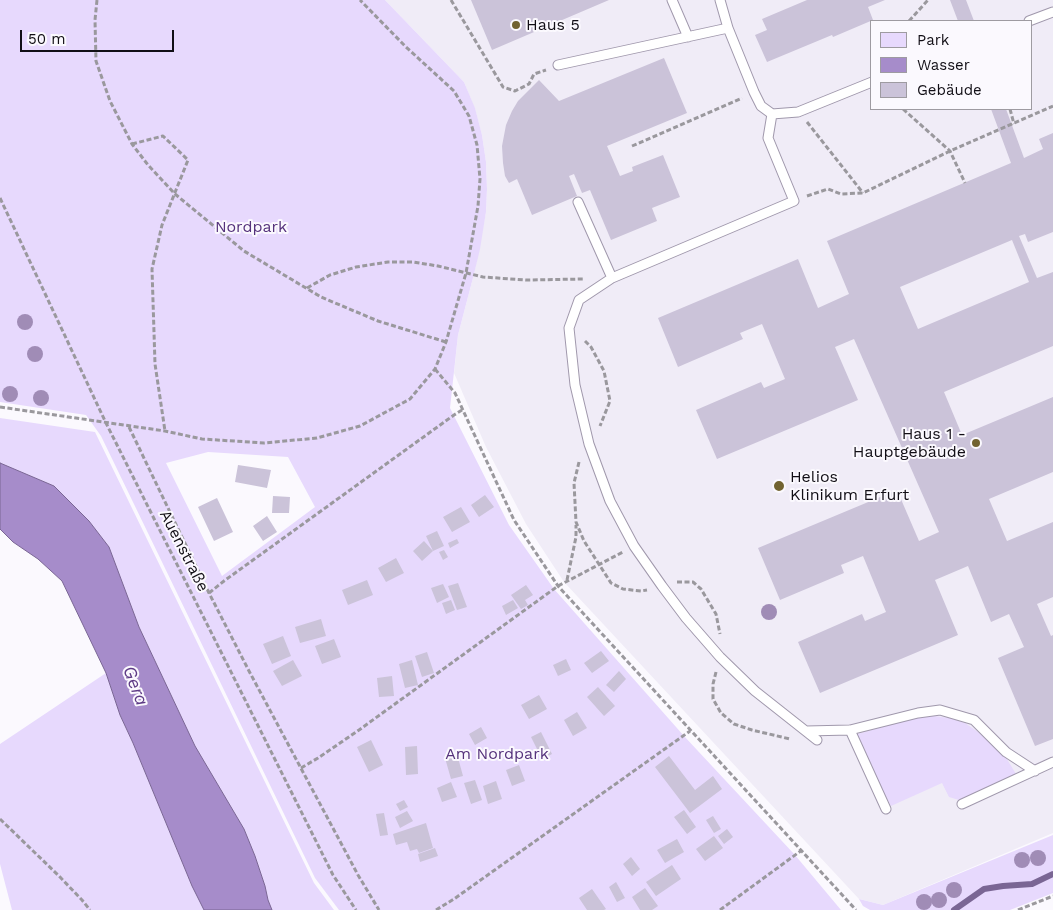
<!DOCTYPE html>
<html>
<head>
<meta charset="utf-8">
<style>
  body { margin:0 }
  #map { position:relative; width:1053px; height:910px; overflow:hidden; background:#fbf9fe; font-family:"Work Sans",sans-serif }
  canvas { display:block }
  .legend { position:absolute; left:870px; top:20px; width:162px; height:90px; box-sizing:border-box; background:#fbf9fe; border:1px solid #9e9ba1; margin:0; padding:6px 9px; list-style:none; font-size:15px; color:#120f16 }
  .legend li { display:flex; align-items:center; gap:10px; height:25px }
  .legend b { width:25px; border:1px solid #9e9ba1 }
  .scale { position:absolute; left:20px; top:30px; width:154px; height:22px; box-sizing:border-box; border:2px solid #120f16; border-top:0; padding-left:6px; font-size:15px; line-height:18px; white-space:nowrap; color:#120f16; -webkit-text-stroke:4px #fbf9fe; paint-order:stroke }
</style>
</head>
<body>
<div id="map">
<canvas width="1053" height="910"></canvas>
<ul class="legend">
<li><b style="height:14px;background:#e7d9fd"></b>Park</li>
<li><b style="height:14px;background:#a68cca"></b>Wasser</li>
<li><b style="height:14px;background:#cbc3d9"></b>Gebäude</li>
</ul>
<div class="scale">50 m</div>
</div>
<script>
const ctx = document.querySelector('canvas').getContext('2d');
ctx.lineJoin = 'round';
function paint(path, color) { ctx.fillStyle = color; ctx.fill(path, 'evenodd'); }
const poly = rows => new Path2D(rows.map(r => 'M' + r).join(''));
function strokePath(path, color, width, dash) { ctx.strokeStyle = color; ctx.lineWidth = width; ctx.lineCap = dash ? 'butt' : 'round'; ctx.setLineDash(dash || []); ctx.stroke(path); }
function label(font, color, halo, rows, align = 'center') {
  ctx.font = font + ' "Work Sans",sans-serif'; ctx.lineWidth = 4; ctx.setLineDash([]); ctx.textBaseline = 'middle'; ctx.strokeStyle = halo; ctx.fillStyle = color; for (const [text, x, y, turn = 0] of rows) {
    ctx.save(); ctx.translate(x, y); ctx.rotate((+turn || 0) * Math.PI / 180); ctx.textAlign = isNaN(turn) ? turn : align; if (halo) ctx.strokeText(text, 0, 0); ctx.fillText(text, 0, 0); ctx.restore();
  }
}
paint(poly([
  [385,0,1053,0,1053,833,883,905,859,899,564,582,526,524,486,447,454,373,458,335,474,274,486,212,487,189,486,162,482,135,475,109,464,82],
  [872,21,1032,21,1032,109,872,109]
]), '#f0ecf7');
paint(poly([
  [0,0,385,0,464,82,475,108,482,135,486,162,487,189,486,212,480,249,474,274,458,335,450,408,509,525,554,589,684,736,795,855,841,910,339,910,315,878,101,436,86,415,0,402],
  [208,452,288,457,315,507,222,576,166,463],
  [0,418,95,432,314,883,334,910,272,910,268,900,265,886,255,856,244,829,195,746,139,627,109,547,89,521,54,486,0,463],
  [106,673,120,715,133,743,192,886,204,910,12,910,0,864,0,744],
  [934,716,949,718,965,723,978,732,1005,756,1016,774,959,800,949,797,942,783,891,806,854,735,914,718],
  [1053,835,1053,893,1010,910,870,910,863,906,859,899,883,905]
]), '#e7d9fd');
const water = poly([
  [0,463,54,486,89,521,109,547,139,627,195,746,244,829,255,856,265,886,268,900,272,910,204,910,192,886,133,743,120,715,106,673,62,581,38,559,13,542,0,529,0,463]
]);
paint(water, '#a68cca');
strokePath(water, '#7a6694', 1);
strokePath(poly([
  [954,910,984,889,1003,886,1032,884,1053,874]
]), '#7a6694', 6);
paint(poly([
  [471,0,609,0,492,50],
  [807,0,885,0,868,7,873,20,833,37,832,35,767,62,755,35,767,30,762,19],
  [950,0,966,0,974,21,958,21],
  [664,58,687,113,607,146,620,176,633,171,632,167,663,155,680,197,652,208,657,221,611,240,590,190,582,193,574,174,569,176,577,196,532,215,517,179,509,183,505,176,503,163,502,146,506,125,512,111,518,101,539,80,559,101],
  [991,109,1006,109,1024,158,1043,149,1039,139,1053,133,1053,232,1028,242,1025,234,1019,236,1037,278,1053,272,1053,346,944,392,962,435,1053,397,1053,472,989,499,1007,541,1053,522,1053,597,1037,604,1051,636,1053,635,1053,739,1035,746,998,658,1024,647,1009,614,991,622,968,566,935,580,958,635,820,693,798,642,862,614,865,621,886,612,863,556,841,565,844,573,780,600,758,548,897,490,919,541,939,532,854,339,835,347,858,400,717,459,696,410,761,382,764,388,785,379,762,324,740,333,743,339,678,367,658,318,798,259,818,308,849,294,827,241,1011,163],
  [1012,240,1029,282,918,329,900,287],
  [238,465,271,470,267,488,235,482],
  [485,495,494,507,479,517,471,505],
  [273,496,290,497,289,513,272,513],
  [217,498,233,532,214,541,198,507],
  [461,507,470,522,452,532,443,517],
  [267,516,277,532,263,541,253,526],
  [437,531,444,546,433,551,426,536],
  [457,539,459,543,450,548,448,543],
  [424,541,433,551,422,561,413,551],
  [444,550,448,557,443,560,439,552],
  [396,558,404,573,386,582,378,568],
  [367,580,373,595,348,605,342,590],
  [458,583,467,607,457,610,448,586],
  [443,584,449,597,437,603,431,588],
  [526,585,533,595,525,600,528,605,521,609,511,595],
  [451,600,455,610,446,614,442,603],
  [513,600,518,608,506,615,502,606],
  [321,619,326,636,300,643,295,627],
  [283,636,291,656,272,664,263,644],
  [334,639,341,657,322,664,315,646],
  [601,651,609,661,592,673,584,663],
  [427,652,434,673,422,677,415,656],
  [566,659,571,670,558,676,553,665],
  [293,660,302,676,282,686,273,671],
  [412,660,418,685,405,688,399,664],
  [619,671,626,679,614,692,606,685],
  [392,676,394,696,379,697,377,678],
  [598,687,615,706,604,716,587,697],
  [539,695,547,709,529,719,521,705],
  [577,712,587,728,573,736,564,720],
  [481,727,487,738,475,745,469,734],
  [541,732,552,754,542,759,531,737],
  [371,740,383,765,369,772,357,747],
  [417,746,418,774,406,775,405,747],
  [457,754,463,776,451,779,445,758],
  [669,756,695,790,713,776,722,789,690,813,655,767],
  [519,765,525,781,512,786,506,770],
  [475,780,482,800,471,804,464,783],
  [496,781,502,799,488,804,483,786],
  [451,782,457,797,442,802,437,788],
  [404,800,408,807,400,811,396,804],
  [684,810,696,827,687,834,674,817],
  [407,811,413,821,400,828,395,817],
  [384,813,388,835,380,836,376,814],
  [713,816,721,829,714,833,706,820],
  [426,823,433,848,419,853,417,849,410,851,407,842,396,845,393,834],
  [727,829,733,837,724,844,718,836],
  [714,836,723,848,705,861,696,849],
  [677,839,684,852,665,863,657,850],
  [435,848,438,856,420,862,418,854],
  [631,857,640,869,632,876,623,864],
  [672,865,681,879,656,896,646,882],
  [616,882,625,898,617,902,609,887],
  [645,888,658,906,652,910,640,910,632,897],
  [592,889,606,909,604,910,587,910,579,898]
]), '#cbc3d9');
const lane = poly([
  [672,0,688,37],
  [720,0,728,28,754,92,761,106,772,114,798,112,872,82],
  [1029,21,1053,12],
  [558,65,728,28],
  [578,202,612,278,794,201,768,138,772,114],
  [612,278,579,300,569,328,575,385,589,444,610,501,634,546,662,586,686,618,720,657,755,691,817,740],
  [850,730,886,809],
  [806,731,850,730,918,713,940,710,974,720,1006,752,1035,771],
  [962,804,1053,762]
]);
strokePath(lane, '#a098ac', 11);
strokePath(poly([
  [97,0,95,20,96,61,110,101,132,144,148,165,175,194,244,251,321,297,378,321,446,342],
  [451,0,503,87,515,91,529,84,534,74,546,70],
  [909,21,928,0],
  [903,109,950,151,965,183],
  [1010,109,1014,124],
  [807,122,863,193],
  [132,144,163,136,188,160,162,225,152,269,155,364,165,431],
  [632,146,742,98],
  [807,196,828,189,841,194,863,193,950,151,1053,106],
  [0,198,106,423,333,875,356,910],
  [307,288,330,275,356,267,388,262,413,262,438,266,483,277,526,280,584,279],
  [585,341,591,347,604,371,610,401,600,426],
  [435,369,455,393,514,520,558,586,856,910],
  [0,407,165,431,202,439,264,443,317,438,360,426,410,399,435,369,446,342,466,273,478,206,480,179,477,145,469,116,454,91,406,47,360,0],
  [129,427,209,593,249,671,358,875,379,910],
  [579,462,574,483,576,522,584,541,611,583,623,589,641,591,647,590],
  [567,580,576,537,576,525],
  [677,582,693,582,701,589,716,614,720,634],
  [209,593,224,581,454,415,462,410],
  [716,672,713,684,713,699,721,713,734,724,752,730,790,739],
  [301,768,318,758,359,730,558,586,623,552],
  [0,819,59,876,82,900,90,910],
  [436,910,454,899,690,731],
  [720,910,802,850],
  [1018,910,1053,896]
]), '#9a989d', 3, [5, 2.5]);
strokePath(lane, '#fff', 9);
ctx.fillStyle = '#a08cb6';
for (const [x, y] of [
  [25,322],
  [35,354],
  [10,394],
  [41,398],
  [769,612],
  [1038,858],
  [1022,860],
  [954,890],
  [939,900],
  [924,902]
]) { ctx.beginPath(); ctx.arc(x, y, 8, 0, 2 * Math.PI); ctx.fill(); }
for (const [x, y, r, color] of [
  [516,25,5,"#726331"],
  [976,443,5,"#726331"],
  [779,486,6,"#726331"]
]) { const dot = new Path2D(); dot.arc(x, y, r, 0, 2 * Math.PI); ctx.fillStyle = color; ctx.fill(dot); strokePath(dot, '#fbf9fe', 2); }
label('16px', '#120f16', '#fbf9fe', [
  ["Haus 5",526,25],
  ["Haus 1 -",966,434,"right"],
  ["Hauptgebäude",966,452,"right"],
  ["Helios",790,477],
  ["Klinikum Erfurt",790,495]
], 'left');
label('16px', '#55327c', '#fbf9fe', [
  ["Nordpark",251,227],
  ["Am Nordpark",497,754]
]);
label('16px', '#120f16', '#fbf9fe', [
  ["Auenstraße",184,551,63]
]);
label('italic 18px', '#5d3a85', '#fbf9fe', [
  ["Gera",135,686,69]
]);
</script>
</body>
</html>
